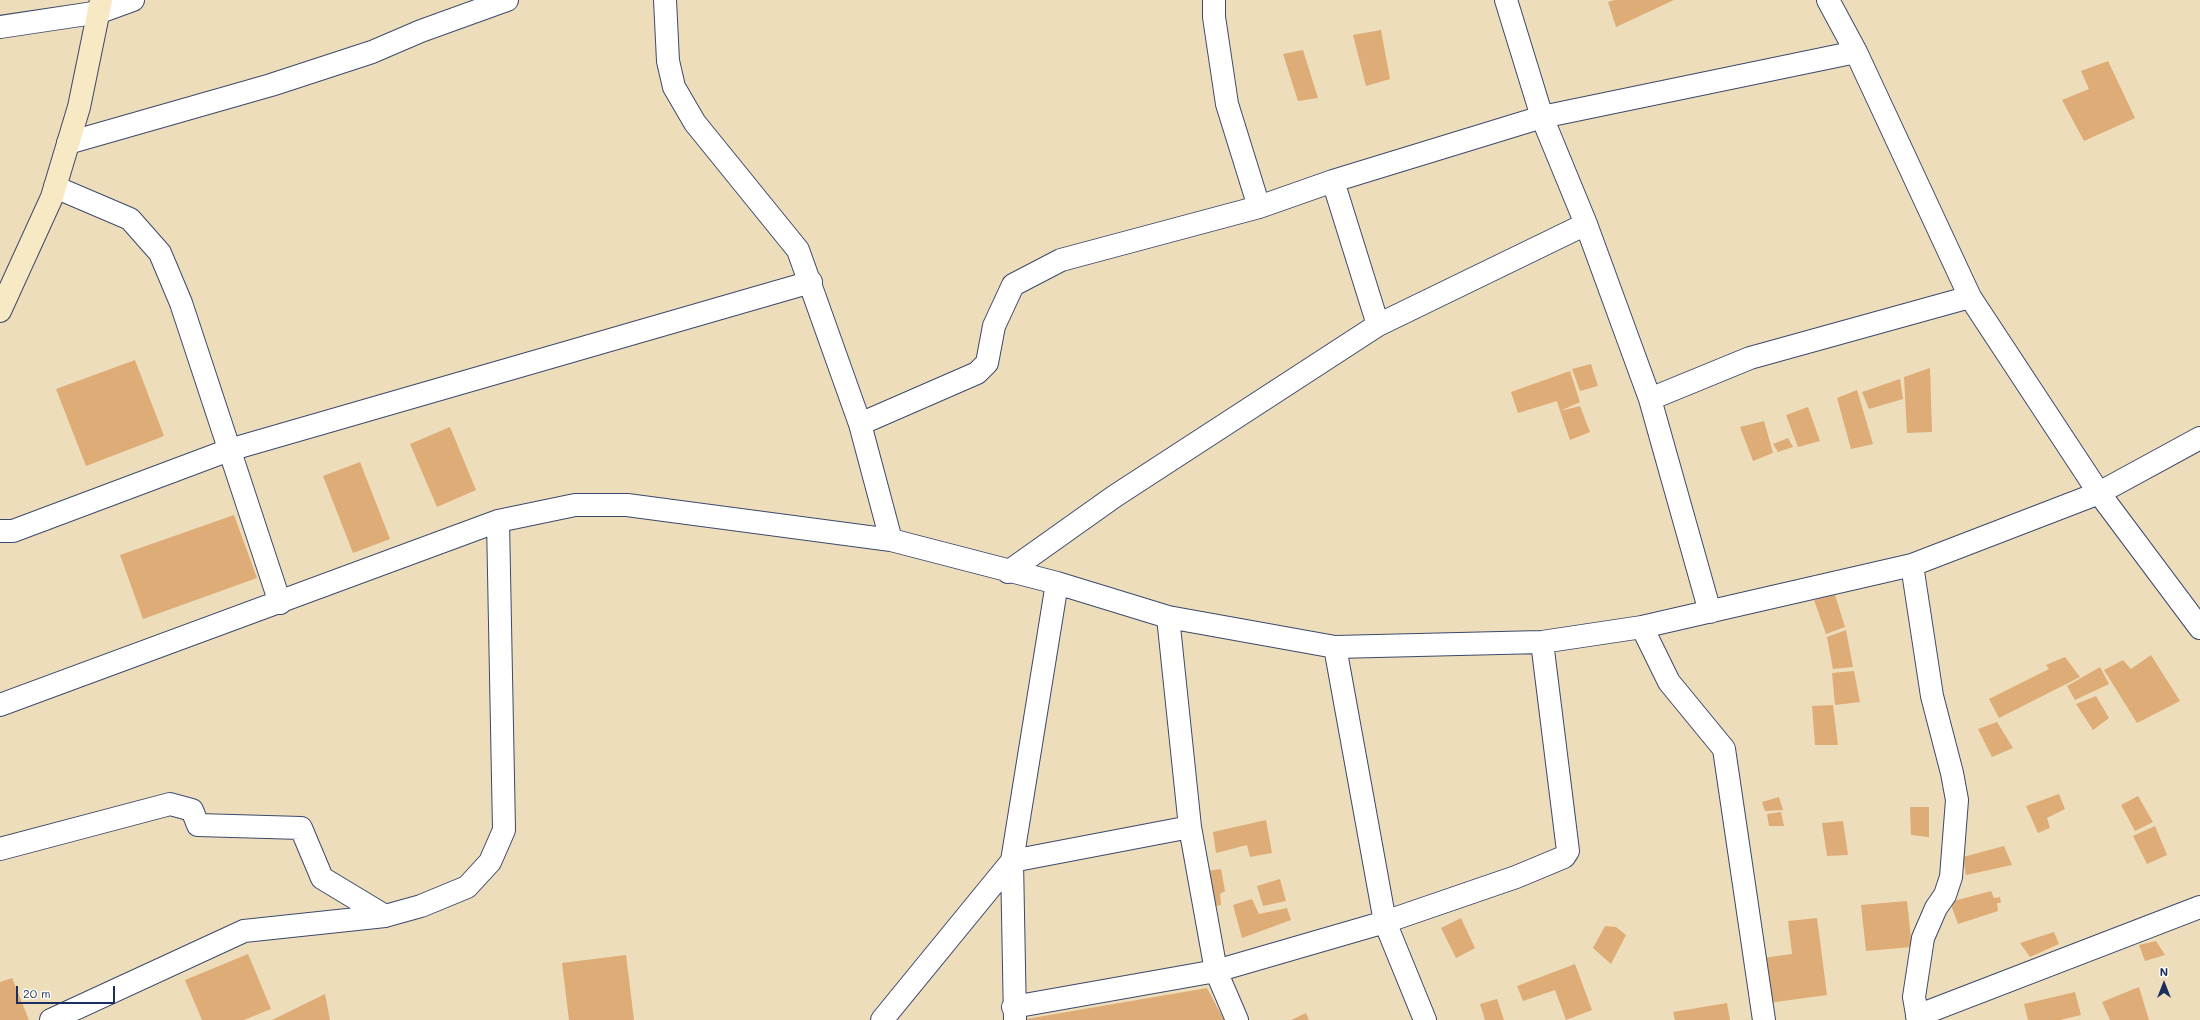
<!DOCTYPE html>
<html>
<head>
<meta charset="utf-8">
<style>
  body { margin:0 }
  #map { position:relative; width:2200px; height:1020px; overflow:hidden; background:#eeddba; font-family:Mali,sans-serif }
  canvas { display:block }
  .north { position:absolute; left:2144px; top:964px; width:40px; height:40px; -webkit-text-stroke:3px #fdfcf7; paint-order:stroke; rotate:0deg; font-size:11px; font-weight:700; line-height:16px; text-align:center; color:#1b2f5e }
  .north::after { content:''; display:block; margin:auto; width:14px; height:18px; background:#1b2f5e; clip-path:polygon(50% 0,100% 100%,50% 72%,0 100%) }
  .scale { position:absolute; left:16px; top:986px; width:99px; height:18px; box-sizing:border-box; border:2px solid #1b2f5e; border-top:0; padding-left:5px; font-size:12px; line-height:14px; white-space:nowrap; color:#1b2f5e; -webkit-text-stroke:3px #fdfcf7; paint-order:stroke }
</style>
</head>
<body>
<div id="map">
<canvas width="2200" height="1020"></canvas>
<div class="north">N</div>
<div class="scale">20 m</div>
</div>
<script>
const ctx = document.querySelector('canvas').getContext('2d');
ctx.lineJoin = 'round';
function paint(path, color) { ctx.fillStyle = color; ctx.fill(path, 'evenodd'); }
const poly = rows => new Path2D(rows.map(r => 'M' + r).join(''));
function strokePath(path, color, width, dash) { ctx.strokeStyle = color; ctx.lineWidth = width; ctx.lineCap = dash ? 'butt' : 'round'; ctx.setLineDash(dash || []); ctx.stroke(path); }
paint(poly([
  [1615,0,1674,0,1616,27,1608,2],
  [1381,30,1390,79,1366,86,1353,35],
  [1303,50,1318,98,1298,101,1283,54],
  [2108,61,2135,118,2084,141,2062,100,2089,89,2081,71],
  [135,360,164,436,86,466,56,389],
  [1591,364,1598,386,1580,391,1572,369],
  [1930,368,1932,432,1907,433,1904,377],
  [1570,371,1580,402,1560,411,1557,401,1518,413,1511,392],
  [1900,379,1903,399,1869,409,1862,392],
  [1857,390,1873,444,1851,449,1837,398],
  [1580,406,1590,432,1570,440,1560,411],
  [1808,407,1820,441,1798,447,1786,415],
  [1764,421,1773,453,1753,461,1740,427],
  [450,427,476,490,437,507,410,444],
  [1788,438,1793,447,1778,452,1773,444],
  [360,462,390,539,353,553,323,476],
  [234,515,257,578,143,619,120,555],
  [1835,595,1845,627,1826,634,1814,600],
  [1846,630,1853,667,1833,669,1827,637],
  [2151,655,2180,701,2137,723,2104,670,2123,660,2131,669],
  [2065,657,2080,677,1999,718,1989,699,2049,669,2046,665],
  [2100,667,2109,684,2075,700,2067,686],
  [1854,671,1860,702,1835,705,1832,673],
  [2096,696,2109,718,2093,730,2076,704],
  [1833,705,1838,745,1815,745,1812,706],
  [1997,722,2013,748,1992,757,1978,729],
  [2059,794,2065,809,2047,818,2050,828,2038,833,2026,806],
  [2138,796,2153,822,2135,831,2121,805],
  [1779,797,1783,810,1765,811,1762,802],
  [1910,807,1929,807,1929,837,1911,835],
  [1781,812,1784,826,1769,826,1767,814],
  [1266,820,1272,853,1250,857,1247,845,1216,853,1213,832],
  [1843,821,1848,855,1827,856,1822,823],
  [2155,826,2167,855,2147,864,2133,836],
  [2004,846,2012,865,1966,875,1963,857],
  [1221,869,1225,891,1220,894,1221,905,1209,907,1201,872],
  [1280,879,1286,901,1263,906,1257,886],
  [1991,891,1994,898,2000,897,2001,903,1997,903,1998,911,1958,924,1950,902],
  [1252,899,1259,914,1287,908,1291,920,1242,938,1233,905],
  [1907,901,1912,947,1866,951,1861,905],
  [1461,918,1475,948,1456,958,1441,928],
  [1817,918,1827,995,1768,1003,1762,958,1792,954,1788,921],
  [1605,926,1616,927,1626,935,1611,964,1593,948],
  [2054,932,2059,944,2030,957,2020,943],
  [2156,941,2165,955,2145,961,2139,945],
  [248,954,271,1009,244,1020,202,1020,185,980],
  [626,955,634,1020,569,1020,562,963],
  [1575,964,1592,1010,1566,1020,1555,990,1523,1001,1517,986],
  [12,978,29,1020,0,1020,0,982],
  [2139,987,2149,1020,2110,1020,2102,1002],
  [1207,988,1224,1020,1026,1020,1026,1019],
  [2075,992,2081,1015,2060,1020,2028,1020,2024,1004],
  [325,994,330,1020,272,1020],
  [1497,999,1504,1020,1485,1020,1480,1004],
  [1727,1003,1730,1020,1675,1020,1673,1012],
  [1306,1013,1309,1020,1291,1020]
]), '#deac77');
const street = poly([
  [665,0,668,61,674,87,695,123,798,250,860,424,891,540],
  [1214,0,1214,17,1227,104,1259,207],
  [1506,0,1542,117,1586,224,1650,399,1710,612],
  [1828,0,1856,52,1970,297,2099,493,2200,628],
  [0,27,100,12,133,0],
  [68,143,271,85,372,52,421,31,507,0],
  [1333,181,1378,325],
  [55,187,130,219,160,253,181,303,280,603],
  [1650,399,1750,358,1970,297],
  [860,424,977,373,987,363,994,326,1013,285,1061,260,1259,207,1333,181,1542,117,1856,52],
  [0,531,13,531,229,450,811,282],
  [1912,565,1932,696,1952,773,1957,800,1951,877,1945,895,1936,908,1923,938,1914,997,1918,1020],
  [1008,572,1115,496,1378,325,1586,224],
  [1168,617,1190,827,1216,971,1237,1020],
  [1642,627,1669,682,1724,749,1764,1020],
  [1335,647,1385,922,1425,1020],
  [0,705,498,521,575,505,627,505,891,540,1057,583,1168,617,1335,647,1542,642,1642,627,1912,565,2099,493,2200,438],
  [0,849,170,804,192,810,198,825,301,828,322,878,385,916],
  [1013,1007,1216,971,1385,922,1516,877,1564,857,1568,851,1542,642],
  [1917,1016,2200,907],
  [51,1020,244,931,385,916,421,906,467,887,490,862,504,830,498,521],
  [882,1020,1012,861,1190,827],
  [1015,1020,1012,861,1057,583]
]);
const secondary = poly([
  [0,311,52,197,79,107,101,0]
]);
strokePath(street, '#3b496c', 24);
strokePath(secondary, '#3b496c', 24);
strokePath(street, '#fff', 22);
strokePath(secondary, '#f7e9c3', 22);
</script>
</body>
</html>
